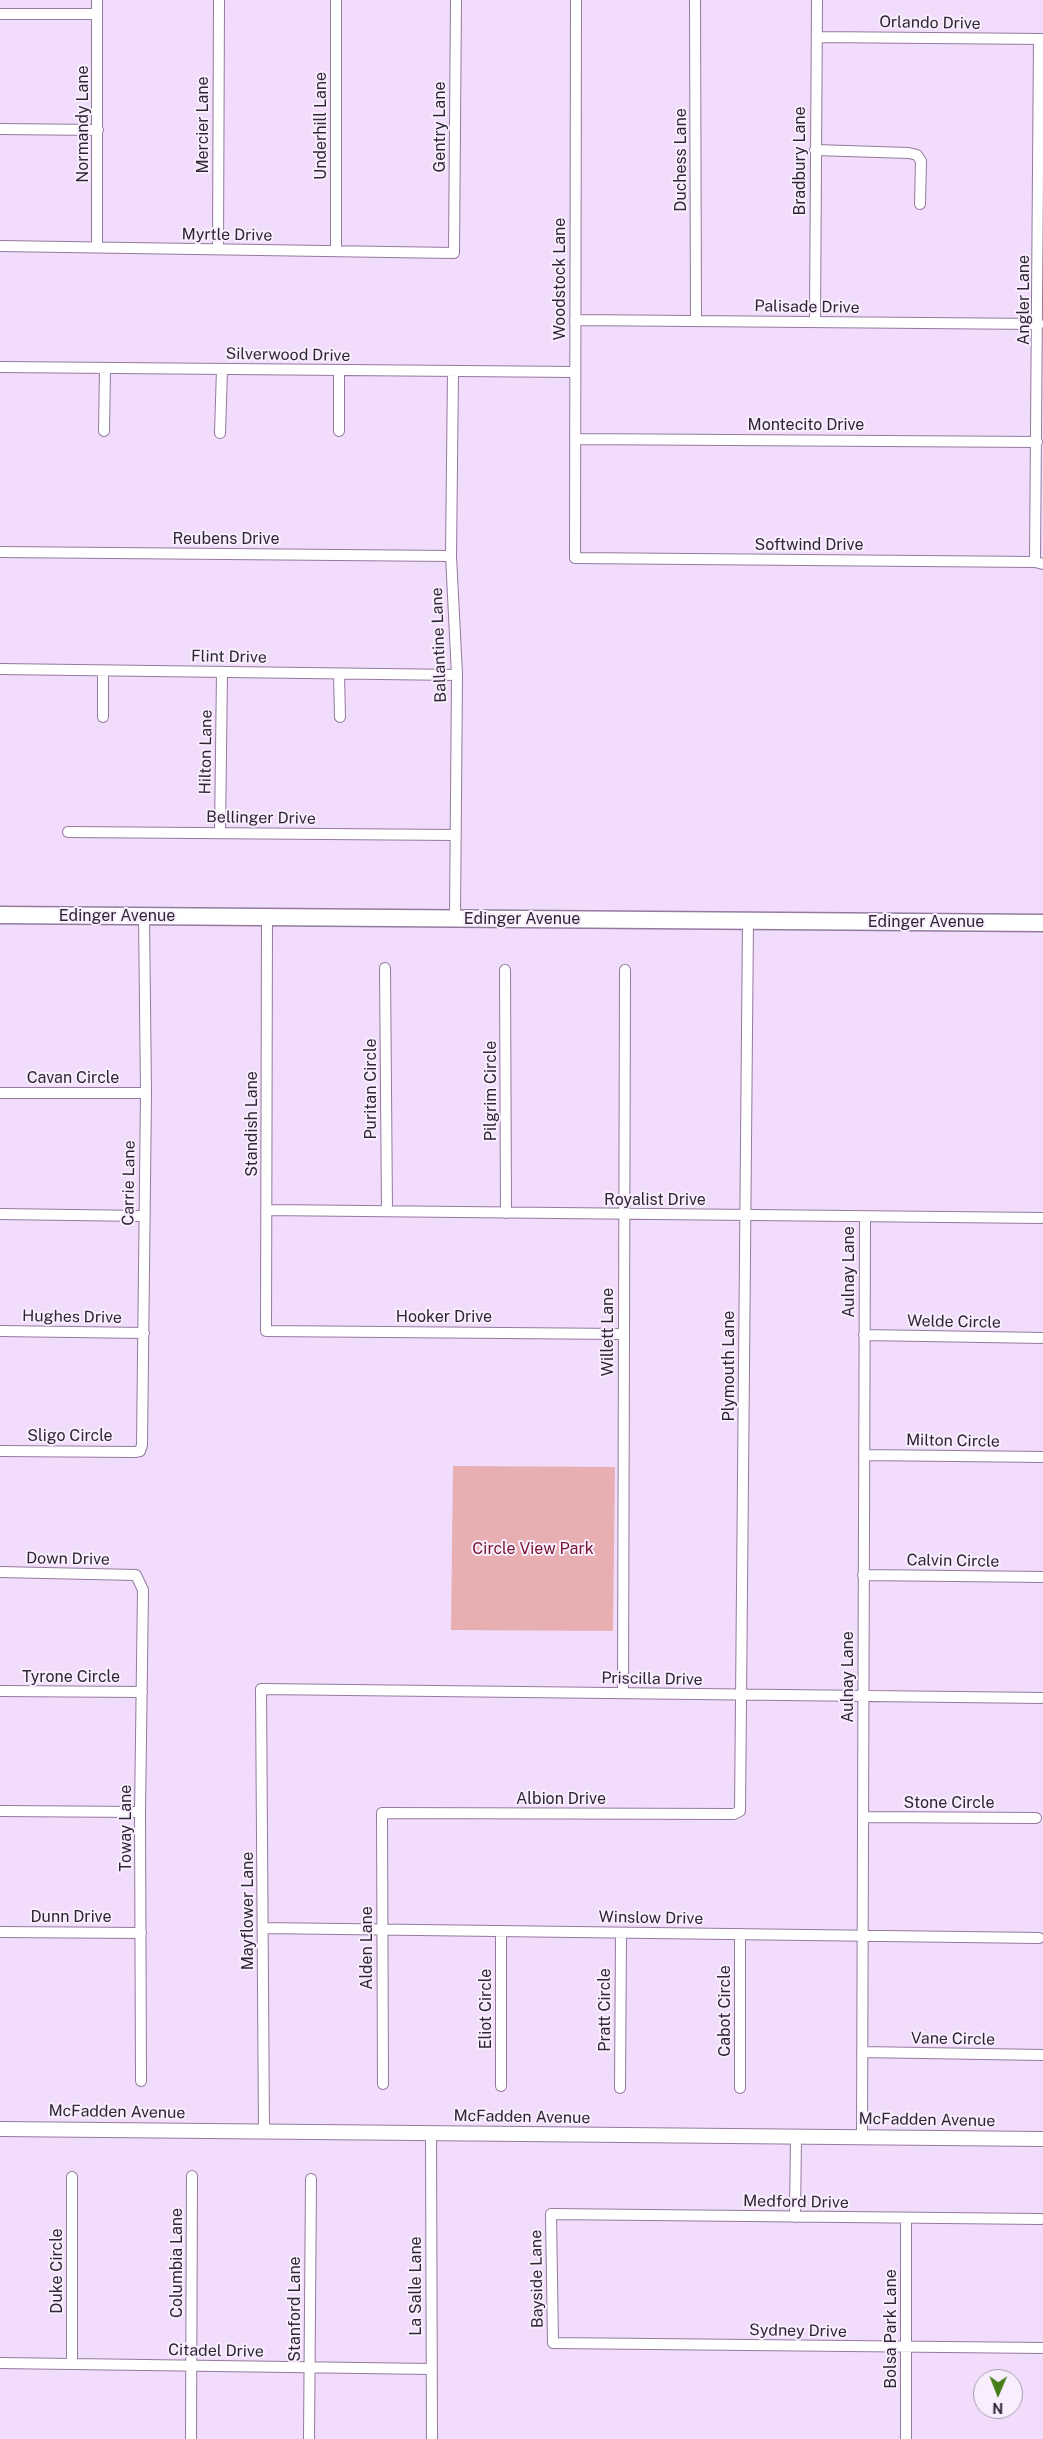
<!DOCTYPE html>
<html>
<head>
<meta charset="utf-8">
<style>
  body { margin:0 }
  #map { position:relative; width:1043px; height:2439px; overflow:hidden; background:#f1dcfb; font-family:"Public Sans",sans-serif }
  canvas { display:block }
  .north { position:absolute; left:973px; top:2369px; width:50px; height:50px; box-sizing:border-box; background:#f8eefe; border:1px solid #a89ead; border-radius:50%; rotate:181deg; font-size:14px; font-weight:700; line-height:20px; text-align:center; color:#2f2534 }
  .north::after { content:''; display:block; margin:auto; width:18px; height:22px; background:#457e16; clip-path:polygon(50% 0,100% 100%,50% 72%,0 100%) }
</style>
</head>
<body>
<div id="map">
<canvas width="1043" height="2439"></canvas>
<div class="north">N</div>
</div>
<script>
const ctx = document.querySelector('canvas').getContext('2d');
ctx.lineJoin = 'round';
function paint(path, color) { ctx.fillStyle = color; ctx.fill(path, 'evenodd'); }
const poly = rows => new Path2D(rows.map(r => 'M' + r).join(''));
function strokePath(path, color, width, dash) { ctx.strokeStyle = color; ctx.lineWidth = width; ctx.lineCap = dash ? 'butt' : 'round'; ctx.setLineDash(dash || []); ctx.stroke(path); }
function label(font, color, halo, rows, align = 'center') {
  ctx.font = font + ' "Public Sans",sans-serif'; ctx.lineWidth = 4; ctx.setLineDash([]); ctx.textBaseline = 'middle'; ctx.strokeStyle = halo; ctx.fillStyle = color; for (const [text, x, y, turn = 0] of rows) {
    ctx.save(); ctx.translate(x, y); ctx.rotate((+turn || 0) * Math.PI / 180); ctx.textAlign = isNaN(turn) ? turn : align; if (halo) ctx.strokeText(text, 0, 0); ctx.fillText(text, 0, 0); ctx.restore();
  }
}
paint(poly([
  [453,1466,615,1467,613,1631,451,1630]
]), '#e7afb2');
const street = poly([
  [576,0,575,558,1035,562,1043,564],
  [695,0,696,321],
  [0,14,97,14],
  [817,37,1043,39],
  [0,129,98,130],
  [815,150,909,153,917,155,921,161,920,204],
  [0,246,454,253,456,0],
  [97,247,97,0],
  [218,249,219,0],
  [336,251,336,0],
  [575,320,1039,324],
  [815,322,817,0],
  [0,367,575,372],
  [339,370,339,431],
  [453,371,451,556,457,675,455,918],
  [104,431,105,368],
  [220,433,222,369],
  [575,439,1037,442],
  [0,552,451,556],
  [1035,562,1039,39],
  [0,669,457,675],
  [339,674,340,717],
  [103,717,103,671],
  [68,832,455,835],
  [220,833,222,672],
  [267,917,266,1331,623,1334],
  [385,968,387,1211],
  [505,970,506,1213],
  [0,1093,146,1093],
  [266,1210,1043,1218],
  [0,1214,143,1216],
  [0,1331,144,1333],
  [864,1335,1043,1338],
  [0,1451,135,1452,140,1451,142,1445,146,1093,144,916],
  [864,1455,1043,1457],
  [0,1572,136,1575,143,1590,140,1812,141,2081],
  [863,1575,1043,1577],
  [0,1691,142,1692],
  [623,1693,625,970],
  [0,1811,140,1812],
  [863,1817,1036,1818],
  [263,1928,1039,1938],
  [0,1932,141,1933],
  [862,2052,1043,2055],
  [383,2084,382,1813,734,1814,740,1811,748,920],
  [501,2086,501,1931],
  [620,2088,621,1933],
  [740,2088,740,1934],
  [264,2132,261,1689,1043,1698],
  [431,2133,432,2439],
  [862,2137,865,1218],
  [72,2177,72,2364],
  [795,2217,796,2136],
  [1041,2219,551,2214,553,2343,1043,2348],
  [0,2363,432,2369],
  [191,2439,192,2176],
  [309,2439,311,2179],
  [906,2439,906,2219]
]);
const secondary = poly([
  [0,2129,1043,2139]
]);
const primary = poly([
  [0,915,1043,923]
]);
strokePath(street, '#937b9f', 12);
strokePath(secondary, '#937b9f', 16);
strokePath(primary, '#937b9f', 19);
strokePath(street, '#fff', 10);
strokePath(secondary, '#fff', 14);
strokePath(primary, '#fff', 16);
label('16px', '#2f2534', '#f8eefe', [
  ["Orlando Drive",930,23,1],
  ["Normandy Lane",83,124,-90],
  ["Mercier Lane",203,125,-90],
  ["Underhill Lane",321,126,-90],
  ["Gentry Lane",440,127,-90],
  ["Duchess Lane",681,160,-90],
  ["Bradbury Lane",800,161,-90],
  ["Myrtle Drive",227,235,1],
  ["Woodstock Lane",560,279,-90],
  ["Angler Lane",1024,300,-90],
  ["Palisade Drive",807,307,1],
  ["Silverwood Drive",288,355,1],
  ["Montecito Drive",806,425],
  ["Reubens Drive",226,539],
  ["Softwind Drive",809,545],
  ["Ballantine Lane",439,645,-92],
  ["Flint Drive",229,657,1],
  ["Hilton Lane",206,752,-89],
  ["Bellinger Drive",261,818,1],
  ["Edinger Avenue",117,916],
  ["Edinger Avenue",522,919],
  ["Edinger Avenue",926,922],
  ["Cavan Circle",73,1078],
  ["Puritan Circle",371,1089,-90],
  ["Pilgrim Circle",491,1091,-90],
  ["Standish Lane",252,1124,-90],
  ["Carrie Lane",129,1183,-89],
  ["Royalist Drive",655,1200],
  ["Aulnay Lane",849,1272,-90],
  ["Hughes Drive",72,1317,1],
  ["Hooker Drive",444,1317],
  ["Welde Circle",954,1322,1],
  ["Willett Lane",608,1332,-90],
  ["Plymouth Lane",729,1366,-90],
  ["Sligo Circle",70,1436],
  ["Milton Circle",953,1441,1],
  ["Down Drive",68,1559,1],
  ["Calvin Circle",953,1561,1],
  ["Tyrone Circle",71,1677],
  ["Aulnay Lane",848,1677,-90],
  ["Priscilla Drive",652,1679,1],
  ["Albion Drive",561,1799],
  ["Stone Circle",949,1803],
  ["Toway Lane",126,1828,-90],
  ["Mayflower Lane",248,1911,-90],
  ["Dunn Drive",71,1917],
  ["Winslow Drive",651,1918,1],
  ["Alden Lane",367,1948,-90],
  ["Eliot Circle",486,2009,-90],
  ["Pratt Circle",605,2010,-90],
  ["Cabot Circle",725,2011,-90],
  ["Vane Circle",953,2039,1],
  ["McFadden Avenue",117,2112,1],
  ["McFadden Avenue",522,2117,1],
  ["McFadden Avenue",927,2120,1],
  ["Medford Drive",796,2202,1],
  ["Columbia Lane",177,2263,-90],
  ["Duke Circle",57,2271,-90],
  ["Bayside Lane",537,2279,-91],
  ["La Salle Lane",416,2286,-90],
  ["Stanford Lane",295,2309,-90],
  ["Bolsa Park Lane",891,2329,-90],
  ["Sydney Drive",798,2331,1],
  ["Citadel Drive",216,2351,1]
]);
label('16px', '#75162a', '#f8eefe', [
  ["Circle View Park",533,1549]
]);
</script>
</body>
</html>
